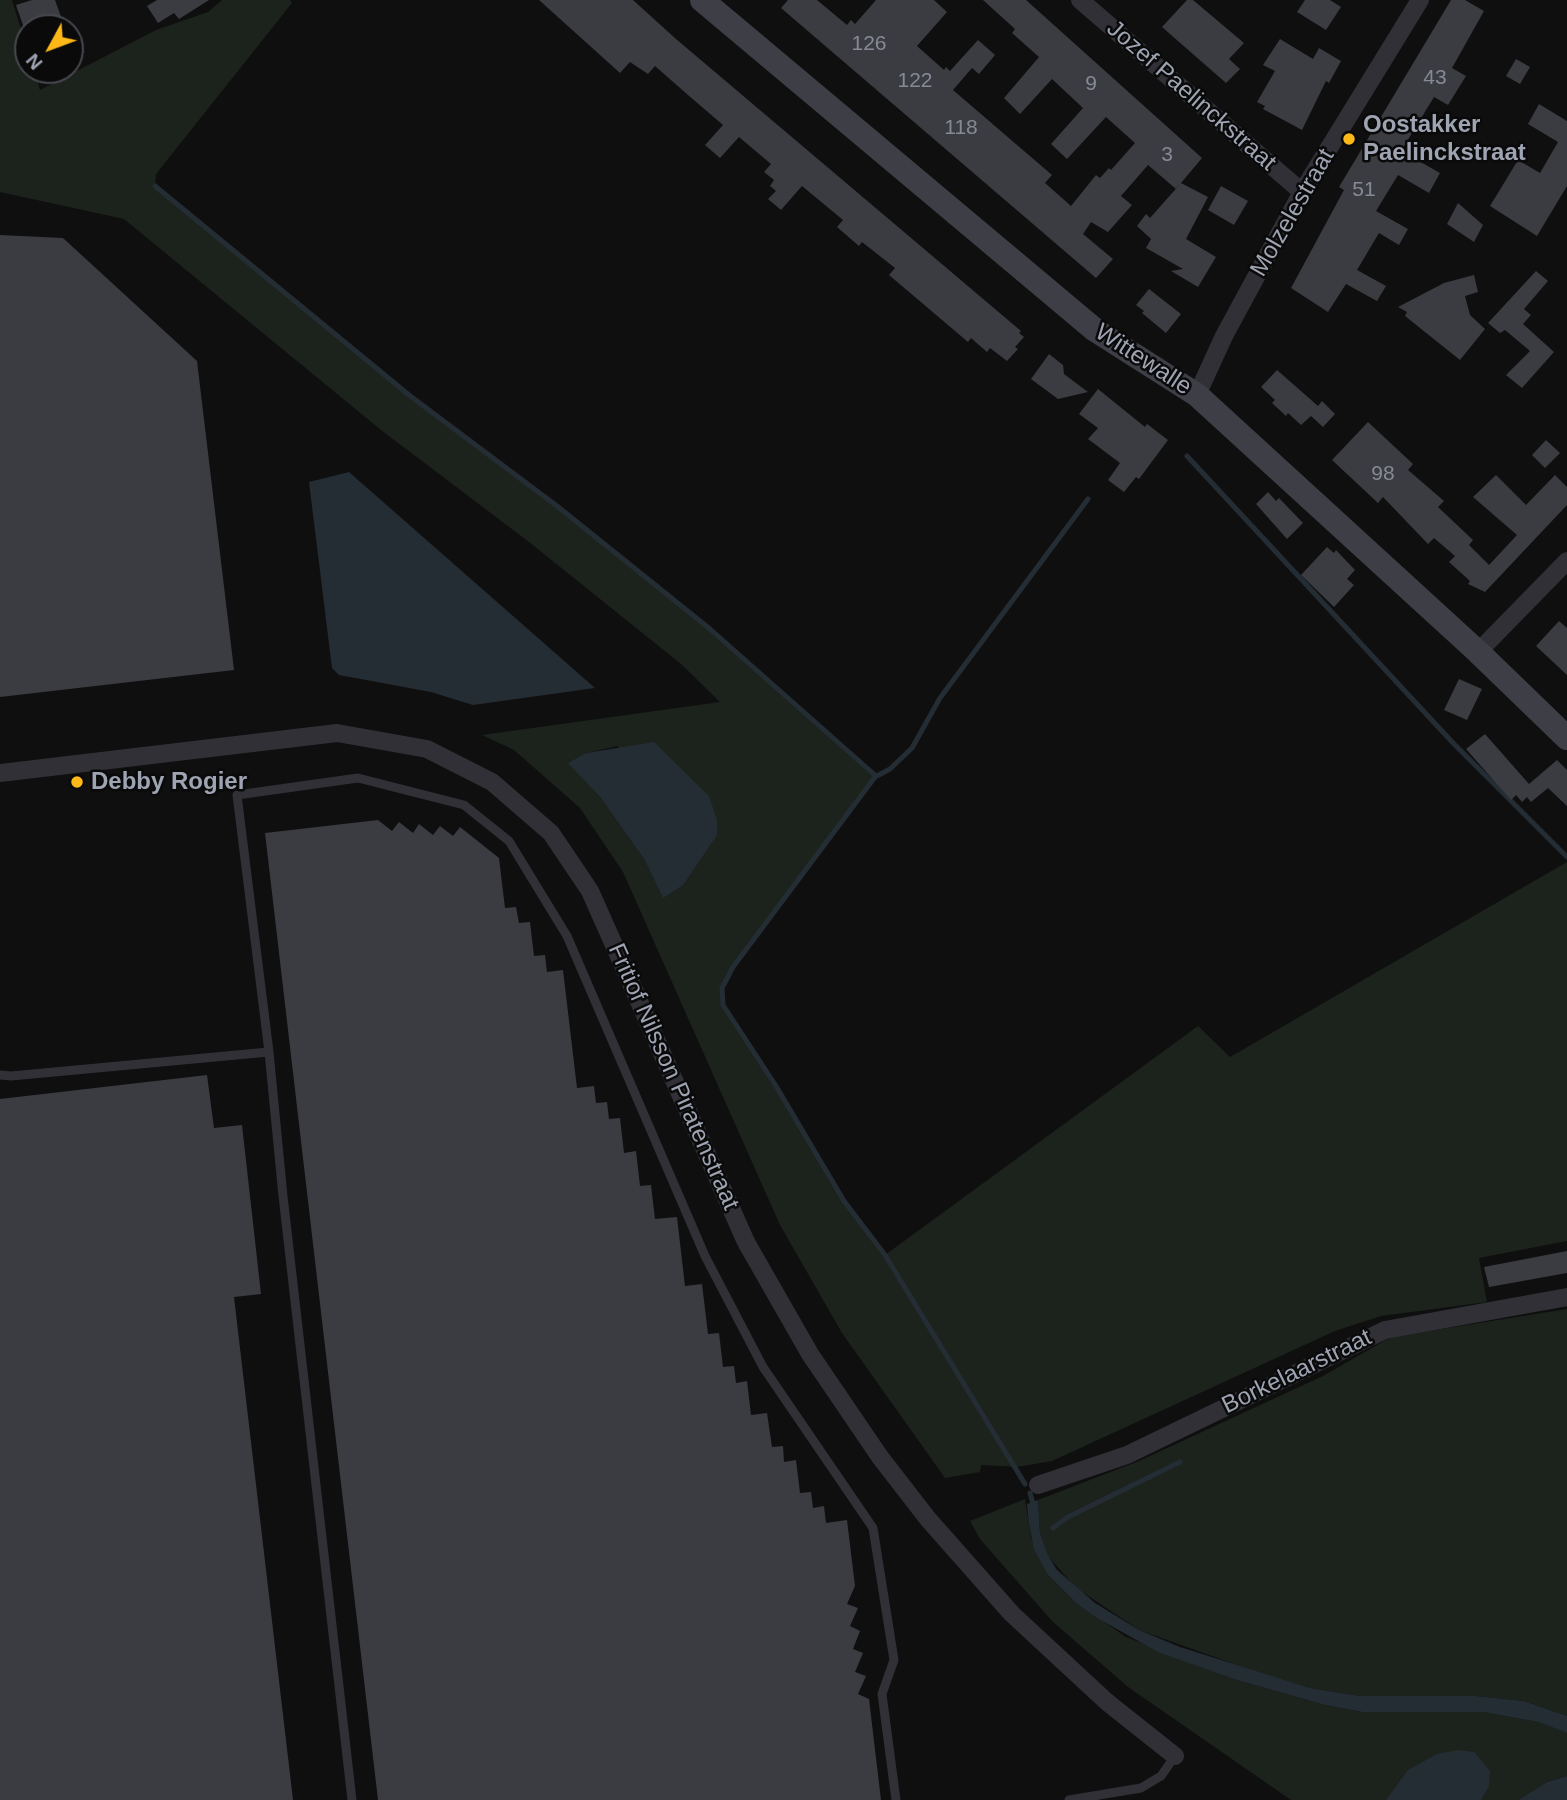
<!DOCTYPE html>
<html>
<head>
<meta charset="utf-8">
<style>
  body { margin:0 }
  #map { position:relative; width:1567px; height:1800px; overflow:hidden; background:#0f0f10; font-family:Helvetica,sans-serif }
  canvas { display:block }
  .north { position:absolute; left:14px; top:14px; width:70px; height:70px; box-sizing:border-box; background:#0a0a0b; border:2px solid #46484e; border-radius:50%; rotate:229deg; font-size:19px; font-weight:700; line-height:28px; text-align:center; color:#9fa4b3 }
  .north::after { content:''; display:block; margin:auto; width:24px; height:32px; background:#feb919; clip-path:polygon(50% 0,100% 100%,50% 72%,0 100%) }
</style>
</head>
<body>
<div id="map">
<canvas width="1567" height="1800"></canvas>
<div class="north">N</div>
</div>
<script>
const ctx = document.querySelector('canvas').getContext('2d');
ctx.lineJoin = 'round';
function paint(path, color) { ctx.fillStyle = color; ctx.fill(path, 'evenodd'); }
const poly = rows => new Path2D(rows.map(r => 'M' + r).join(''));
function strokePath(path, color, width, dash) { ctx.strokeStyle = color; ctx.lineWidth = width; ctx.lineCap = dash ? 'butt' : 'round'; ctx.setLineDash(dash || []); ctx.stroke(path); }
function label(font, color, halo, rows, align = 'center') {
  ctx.font = font + ' Helvetica,sans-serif'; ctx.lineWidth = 5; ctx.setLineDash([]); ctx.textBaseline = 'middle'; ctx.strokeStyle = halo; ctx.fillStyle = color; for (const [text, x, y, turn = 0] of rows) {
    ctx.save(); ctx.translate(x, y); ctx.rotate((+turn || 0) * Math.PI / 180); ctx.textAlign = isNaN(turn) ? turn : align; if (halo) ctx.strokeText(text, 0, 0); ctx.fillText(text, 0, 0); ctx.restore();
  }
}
paint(poly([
  [0,0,12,0,28,52,28,70,34,70,40,90,156,30,208,12,222,0,290,0,292,3,156,174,155,186,409,395,557,506,710,629,876,776,733,967,722,988,723,1005,776,1086,844,1201,885,1255,1198,1026,1230,1057,1567,862,1567,1241,1479,1258,1487,1302,1381,1316,1335,1331,1052,1461,1017,1467,981,1465,980,1472,945,1478,842,1333,780,1225,623,872,580,808,514,750,482,735,720,702,681,664,529,542,381,430,124,219,0,192],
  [618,746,663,898,644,859,600,797,569,763,586,753],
  [1567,1309,1567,1716,1524,1701,1476,1696,1360,1696,1310,1688,1254,1671,1139,1630,1075,1587,1048,1556,1040,1533,1038,1500,1139,1461,1323,1376,1391,1337],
  [1025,1499,1031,1537,1048,1575,1076,1603,1126,1637,1237,1680,1325,1705,1362,1712,1483,1712,1538,1722,1567,1733,1567,1776,1547,1782,1518,1800,1291,1800,1128,1687,1052,1621,980,1539,970,1521]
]), '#1b231c');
paint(poly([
  [349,472,595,688,473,705,431,692,339,675,332,668,309,482],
  [654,742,709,796,717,820,717,835,683,885,663,898,644,859,600,797,568,763,586,753],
  [1038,1500,1040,1533,1048,1555,1057,1570,1095,1603,1139,1630,1180,1647,1310,1688,1360,1696,1476,1696,1524,1701,1567,1716,1567,1733,1538,1722,1483,1712,1362,1712,1325,1705,1237,1680,1158,1652,1097,1618,1076,1603,1048,1575,1034,1549,1029,1524,1027,1504],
  [1458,1750,1474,1752,1490,1771,1489,1786,1481,1800,1386,1800,1408,1770,1437,1754],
  [1567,1776,1567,1800,1518,1800,1547,1782]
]), '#252d34');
strokePath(poly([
  [155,186,409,395,557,506,710,629,876,776],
  [1187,456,1454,744,1567,857],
  [1025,1484,885,1255,844,1201,776,1086,723,1005,722,988,733,967,875,777,890,769,912,748,940,698,1088,499],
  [1030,1493,1034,1507],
  [1053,1528,1068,1517,1180,1462]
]), '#252d34', 5);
paint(poly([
  [32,0,55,0,65,28,24,28,16,5],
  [157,0,209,0,179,19,174,13,158,23,147,6],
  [539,0,633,0,676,39,1021,331,1019,333,1024,337,1015,347,1018,349,1007,361,990,348,987,352,971,338,968,342,889,275,895,268,862,242,859,246,837,227,843,220,802,186,781,210,768,199,776,191,770,186,774,180,764,172,771,164,739,137,720,158,705,145,723,125,688,95,655,66,648,74,630,62,620,73],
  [788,0,817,0,847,25,851,20,855,24,876,0,934,0,947,12,917,46,944,70,946,67,950,71,978,40,995,55,979,74,972,68,953,90,1052,175,1045,183,1071,206,1096,175,1100,178,1109,168,1111,170,1135,143,1106,117,1067,159,1051,144,1083,108,1052,79,1020,114,1004,98,1039,57,1012,33,1015,29,983,0,1026,0,1202,158,1176,189,1148,165,1121,196,1132,205,1108,232,1091,222,1083,234,1113,259,1096,278,781,8],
  [1187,0,1193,0,1244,43,1229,59,1240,69,1226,83,1162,27],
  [1305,0,1330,0,1341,7,1326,30,1297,12],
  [1451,0,1465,0,1484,11,1452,68,1466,76,1448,105,1434,97,1401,151,1440,173,1429,193,1398,175,1376,211,1408,229,1399,245,1379,233,1357,270,1386,286,1377,301,1346,284,1328,312,1291,288,1344,190,1339,187],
  [1280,39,1313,59,1319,48,1341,61,1329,83,1326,81,1302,130,1263,109,1265,106,1257,102,1275,71,1263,65],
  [1516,59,1530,67,1520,84,1506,76],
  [1539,104,1567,121,1567,186,1537,236,1490,206,1518,160,1540,173,1558,142,1528,124],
  [1181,183,1208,197,1186,239,1216,257,1198,287,1171,271,1183,269,1146,248,1151,239,1137,226,1146,214,1150,218],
  [1221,186,1248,201,1234,225,1208,210],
  [1458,203,1483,225,1474,242,1447,224],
  [0,235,63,238,197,361,234,670,0,697],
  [1536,271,1548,281,1524,309,1531,315,1523,324,1554,352,1522,388,1506,375,1530,351,1505,330,1500,333,1488,323],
  [1474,275,1478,292,1465,296,1470,315,1485,329,1460,360,1405,316,1407,312,1398,307,1444,283],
  [1149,289,1181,314,1166,333,1142,313,1144,311,1136,305],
  [1049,354,1063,365,1064,374,1088,392,1058,399,1031,379],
  [1277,370,1318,406,1322,401,1335,414,1323,427,1311,416,1301,425,1288,413,1286,416,1272,403,1275,400,1261,387],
  [1098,389,1145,427,1147,424,1168,440,1139,479,1136,477,1124,492,1108,480,1120,463,1088,439,1098,428,1079,414],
  [1368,422,1413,464,1408,470,1444,501,1438,507,1473,540,1469,545,1489,565,1517,535,1473,497,1496,475,1526,505,1555,475,1567,487,1567,505,1485,592,1468,584,1470,581,1449,562,1455,556,1434,538,1428,544,1383,497,1378,503,1332,460],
  [1546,440,1560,453,1545,468,1532,455],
  [1268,492,1276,501,1279,498,1303,523,1287,539,1256,504],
  [1327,547,1334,553,1336,550,1355,570,1347,579,1354,585,1334,607,1301,575],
  [1559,621,1567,628,1567,675,1536,646],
  [1459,679,1482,689,1467,720,1444,710],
  [1485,734,1529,784,1557,760,1567,770,1567,806,1548,788,1531,802,1527,797,1522,802,1516,795,1511,800,1466,749],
  [378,820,392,831,399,822,413,833,419,824,433,835,440,826,453,836,460,827,499,858,505,908,516,907,519,923,530,922,534,956,545,955,547,972,563,970,577,1088,594,1086,596,1103,607,1102,609,1119,620,1118,624,1153,636,1151,640,1186,651,1185,655,1219,677,1217,685,1286,702,1284,708,1334,719,1333,723,1367,734,1366,736,1383,747,1381,751,1415,767,1413,772,1447,783,1446,784,1462,796,1460,800,1493,811,1492,813,1508,824,1506,826,1523,847,1520,855,1586,847,1604,858,1608,850,1626,860,1631,853,1649,863,1653,855,1672,866,1676,858,1694,869,1699,881,1800,378,1800,265,833],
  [207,1075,214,1128,242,1125,261,1294,234,1297,293,1800,0,1800,0,1099],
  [1567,1251,1567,1273,1489,1287,1484,1267]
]), '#3b3c41');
strokePath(poly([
  [0,1075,11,1076,269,1052],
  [352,1800,283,1196,269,1052,237,795,358,778,464,805,509,841,567,936,705,1256,763,1367,873,1528,894,1660,882,1694,896,1800],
  [1069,1800,1141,1788,1161,1776,1175,1756]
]), '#303036', 9);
strokePath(poly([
  [1080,0,1302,192],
  [1197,395,1224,336,1302,192,1420,0],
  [1478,652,1567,561],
  [0,773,337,733,427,749,492,782,551,833,590,891,746,1242,810,1354,880,1457,928,1519,1012,1614,1107,1702,1175,1756],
  [1038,1485,1127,1455,1385,1330,1567,1297]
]), '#303036', 18);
strokePath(poly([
  [702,0,1095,330,1197,395,1478,652,1567,738]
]), '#3e3f46', 24);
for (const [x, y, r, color] of [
  [1349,139,7,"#feb919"],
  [77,782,7,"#feb919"]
]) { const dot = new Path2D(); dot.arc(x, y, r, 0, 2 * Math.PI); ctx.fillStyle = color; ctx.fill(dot); strokePath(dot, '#0a0a0b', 2.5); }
label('21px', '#868a96', null, [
  ["126",869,44],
  ["43",1435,78],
  ["122",915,81],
  ["9",1091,84],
  ["118",961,128],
  ["3",1167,155],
  ["51",1364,190],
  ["98",1383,474]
]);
label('24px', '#9fa4b3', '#0a0a0b', [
  ["Jozef Paelinckstraat",1191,96,41],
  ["Molzelestraat",1293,213,-60],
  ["Wittewalle",1143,360,33],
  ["Fritiof Nilsson Piratenstraat",673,1077,66],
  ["Borkelaarstraat",1297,1372,-26]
]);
label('bold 24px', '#9fa4b3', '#0a0a0b', [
  ["Oostakker",1363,125],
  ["Paelinckstraat",1363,153],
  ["Debby Rogier",91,782]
], 'left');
</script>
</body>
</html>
